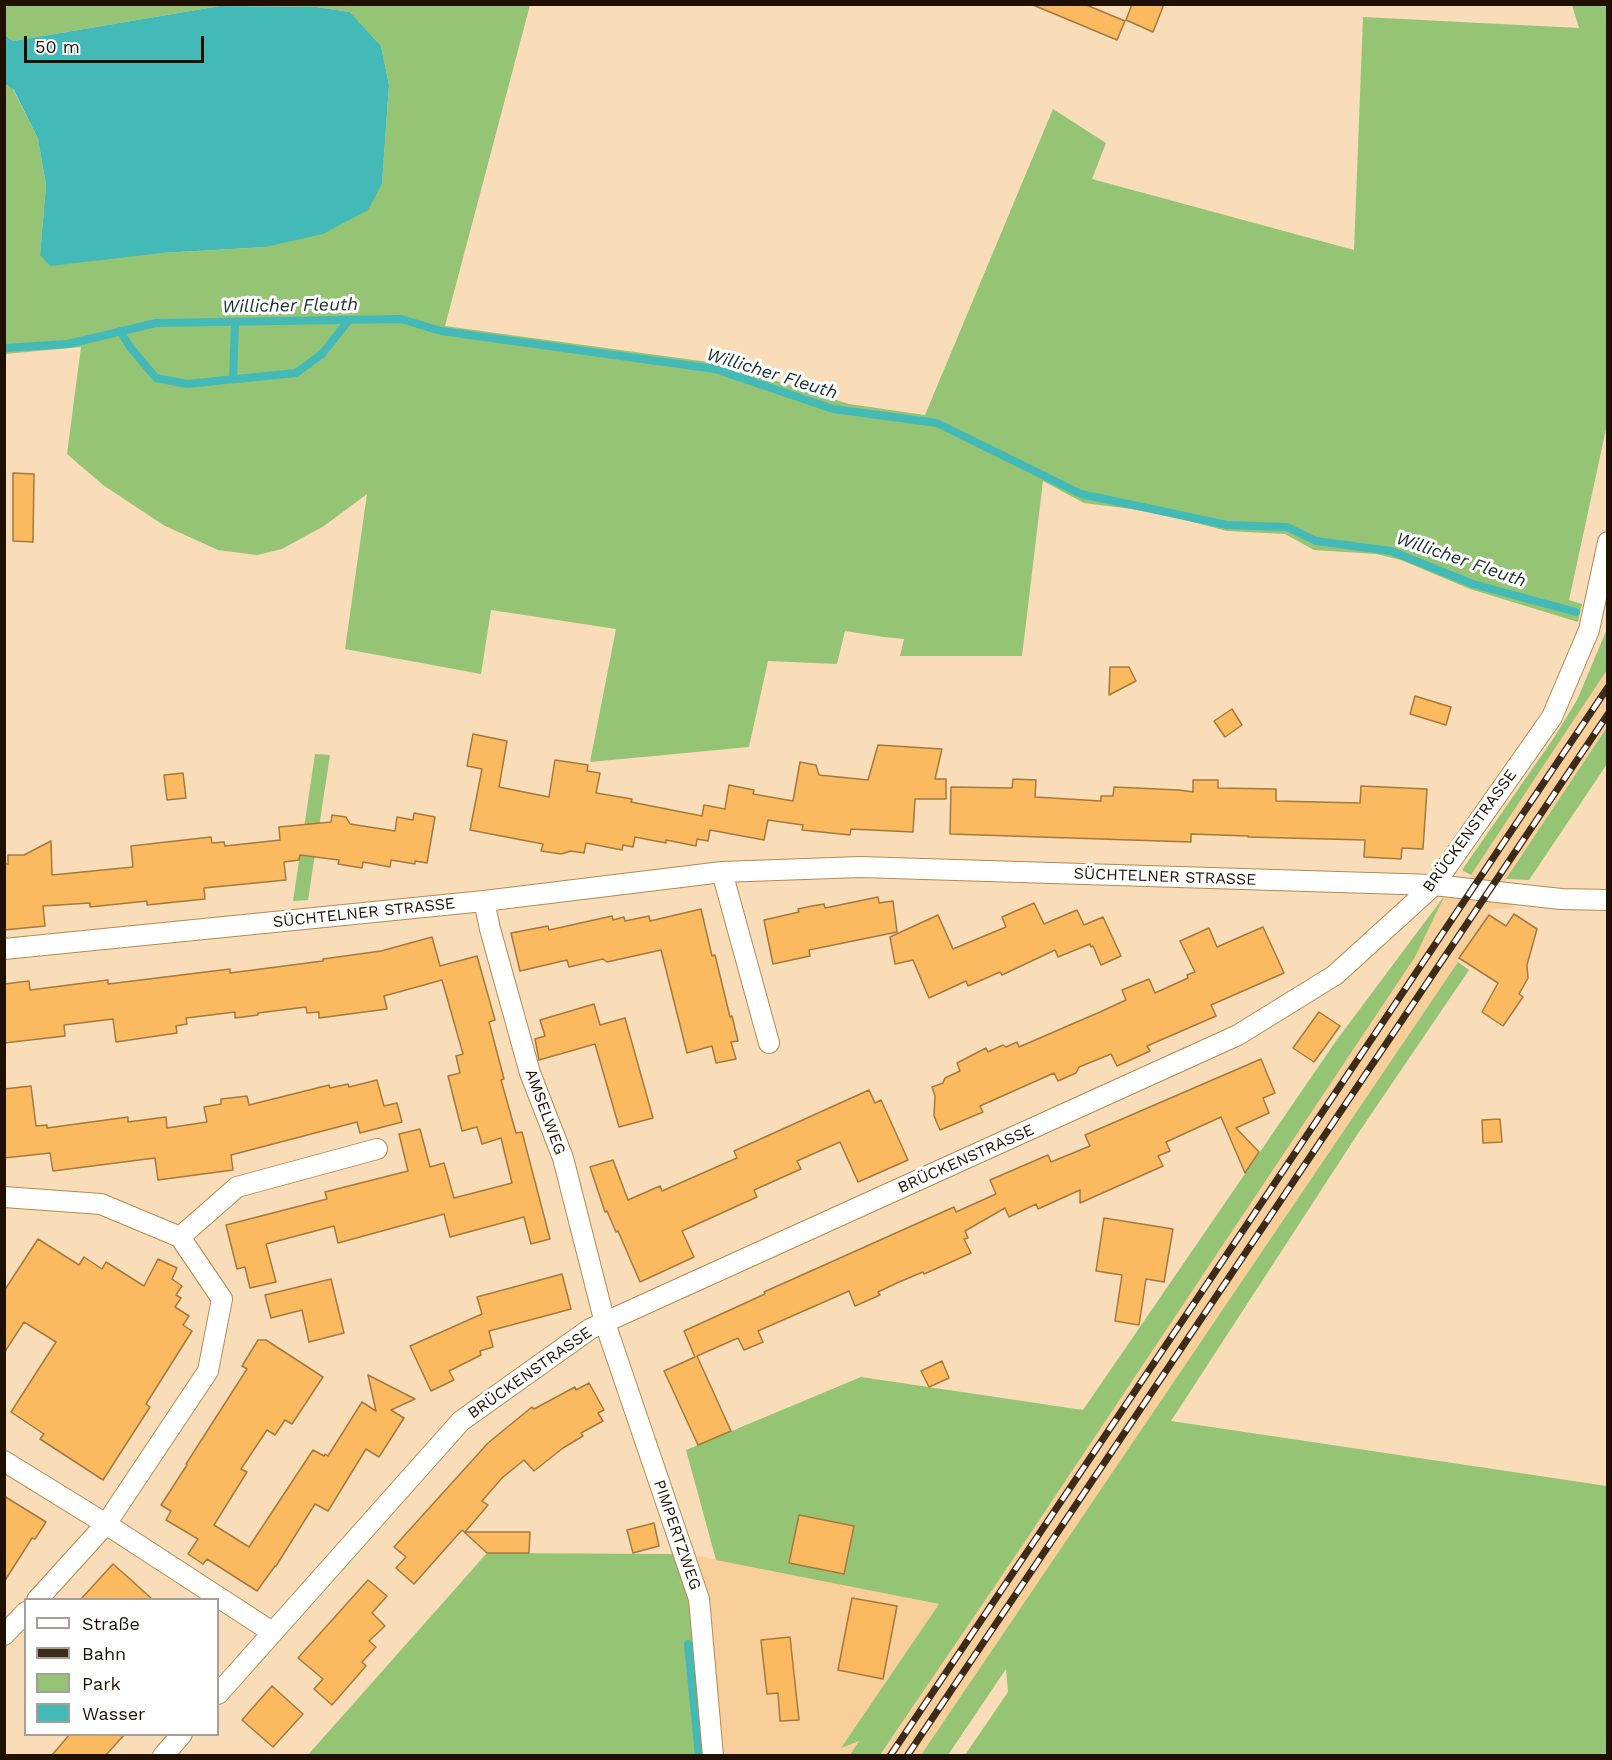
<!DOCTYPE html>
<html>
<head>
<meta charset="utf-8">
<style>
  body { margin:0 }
  #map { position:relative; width:1612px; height:1760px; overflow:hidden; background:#f9ddb9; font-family:"Work Sans",sans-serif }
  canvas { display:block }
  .frame { position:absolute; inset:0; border:6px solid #201000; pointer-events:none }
  .legend { position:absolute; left:24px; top:1598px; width:195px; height:138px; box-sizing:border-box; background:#fff; border:2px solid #a69f99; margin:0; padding:8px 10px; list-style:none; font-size:18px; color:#201000 }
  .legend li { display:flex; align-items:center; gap:12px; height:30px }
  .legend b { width:30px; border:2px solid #a69f99 }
  .scale { position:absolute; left:24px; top:36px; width:180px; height:27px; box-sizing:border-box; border:3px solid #201000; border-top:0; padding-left:8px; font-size:18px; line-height:21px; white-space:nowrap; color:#201000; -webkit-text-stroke:4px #fff; paint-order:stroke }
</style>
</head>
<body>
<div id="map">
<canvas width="1612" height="1760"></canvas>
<div class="frame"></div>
<ul class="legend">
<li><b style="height:8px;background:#fff"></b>Straße</li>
<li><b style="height:8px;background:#3d2b19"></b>Bahn</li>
<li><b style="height:16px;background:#95c475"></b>Park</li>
<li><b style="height:16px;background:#43bab8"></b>Wasser</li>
</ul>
<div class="scale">50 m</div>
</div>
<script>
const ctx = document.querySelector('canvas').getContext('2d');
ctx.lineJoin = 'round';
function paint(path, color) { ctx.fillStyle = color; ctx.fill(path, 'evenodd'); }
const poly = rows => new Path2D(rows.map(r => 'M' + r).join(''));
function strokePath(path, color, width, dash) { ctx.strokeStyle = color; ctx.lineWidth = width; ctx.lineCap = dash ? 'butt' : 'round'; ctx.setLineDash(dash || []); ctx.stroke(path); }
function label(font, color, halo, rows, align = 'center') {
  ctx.font = font + ' "Work Sans",sans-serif'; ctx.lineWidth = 6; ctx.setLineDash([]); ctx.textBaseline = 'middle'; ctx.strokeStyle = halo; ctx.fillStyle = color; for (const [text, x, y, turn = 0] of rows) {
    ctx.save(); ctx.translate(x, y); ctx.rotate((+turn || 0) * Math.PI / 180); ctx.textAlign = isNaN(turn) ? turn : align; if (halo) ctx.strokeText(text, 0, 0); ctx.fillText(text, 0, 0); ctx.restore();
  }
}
paint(poly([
  [1607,670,1607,727,1494,898,1516,900,1511,908,1494,909,1489,914,1462,953,1458,962,921,1755,880,1756,1018,1552,1415,957,1445,895,1460,896,1471,875],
  [692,1555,939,1604,842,1747,860,1741,850,1755,722,1755]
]), '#f8cf9a');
paint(poly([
  [5,5,530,5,445,326,723,364,849,404,925,415,1053,109,1106,143,1092,179,1354,250,1363,17,1579,28,1572,5,1607,5,1608,420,1569,600,1582,604,1578,622,1470,589,1401,560,1376,554,1314,550,1285,534,1227,531,1154,512,1084,503,1043,481,1022,656,900,656,904,639,884,637,845,631,837,664,768,661,749,747,590,762,616,629,491,610,481,674,345,649,367,494,324,526,282,549,257,555,218,550,165,526,103,485,67,454,81,347,5,354,4,84,13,89,38,139,46,185,40,255,162,253,265,247,382,184,389,85,381,46,350,12,316,7,220,6,13,41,5,35],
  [1607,629,1607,670,1471,875,1462,870,1555,736,1577,700],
  [1607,727,1607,764,1529,880,1506,879],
  [315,754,330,755,308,900,293,901],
  [1445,895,1415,957,1018,1552,880,1755,850,1755,859,1741,841,1748,939,1604,716,1560,686,1450,861,1377,1083,1410,1336,1041],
  [1458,962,1469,970,1357,1135,1171,1421,1607,1486,1607,1755,965,1755,1008,1692,1006,1669,948,1755,921,1755],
  [487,1553,673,1554,690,1603,704,1755,307,1756]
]), '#95c475');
paint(poly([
  [220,6,316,7,350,12,381,46,389,85,382,184,368,210,323,234,265,247,162,253,50,266,40,255,46,185,38,139,14,90,5,84,5,35,13,41]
]), '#43bab8');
strokePath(poly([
  [120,331,130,347,156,378,187,384,296,373,322,354,349,320],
  [4,348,68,344,156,323,401,319,441,331,715,369,833,409,937,423,1081,494,1227,525,1287,527,1316,541,1391,551,1473,584,1576,612],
  [233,379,235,322],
  [688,1644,699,1756]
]), '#43bab8', 8);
const building = poly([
  [1084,4,1125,21,1117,40,1033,5,1084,4],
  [1132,4,1164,4,1153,32,1126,20,1132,4],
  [13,473,34,474,33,542,13,541,13,473],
  [1110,667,1129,667,1136,681,1109,695,1110,667],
  [1415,696,1451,707,1446,725,1410,714,1415,696],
  [1232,709,1242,725,1225,737,1214,721,1232,709],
  [473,734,507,741,499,787,549,797,555,760,588,765,587,771,600,773,596,793,632,799,631,802,702,816,704,805,725,809,729,785,754,790,753,794,793,801,800,762,816,765,819,775,868,780,878,745,942,749,935,779,946,779,946,799,915,799,913,832,851,829,850,835,802,830,803,825,768,820,764,840,710,830,708,841,697,839,696,846,666,840,666,843,635,837,633,847,623,845,622,850,586,843,584,853,571,851,561,854,541,851,543,844,470,830,482,769,467,766,473,734],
  [183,773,186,798,167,800,164,775,183,773],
  [1013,779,1036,780,1035,797,1101,801,1101,796,1113,796,1114,787,1179,790,1193,792,1193,780,1218,780,1218,788,1276,789,1276,801,1360,803,1361,786,1427,789,1423,849,1402,848,1401,859,1364,857,1365,840,1248,837,1248,836,1191,834,1191,842,950,834,951,787,1012,788,1013,779],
  [414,813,435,817,427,863,415,861,415,864,391,860,390,867,363,862,362,868,338,864,339,860,300,855,299,860,284,862,286,880,204,888,205,899,147,905,147,901,90,907,90,903,43,906,45,926,4,930,4,864,8,864,8,855,24,855,51,841,52,875,133,867,131,846,211,837,212,843,224,842,225,846,280,840,279,827,331,822,332,815,346,817,350,824,395,831,397,817,413,820,414,813],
  [878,897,879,903,893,901,897,932,809,950,810,956,773,964,764,920,799,912,798,909,812,906,824,904,825,908,878,897],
  [1034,903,1044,924,1077,910,1084,925,1103,917,1121,956,1101,965,1093,946,1091,947,1090,944,1058,957,1055,950,1002,975,1000,972,968,986,966,981,929,998,913,960,895,964,890,937,938,915,953,949,1006,927,1002,917,1034,903],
  [701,909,712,956,715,955,730,1017,732,1016,738,1041,731,1042,736,1059,716,1063,712,1046,687,1053,661,950,607,962,603,959,569,967,567,960,520,971,511,933,548,926,549,930,612,916,613,920,624,917,625,921,649,916,650,921,701,909],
  [1514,914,1537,929,1527,965,1528,978,1519,994,1523,997,1503,1026,1482,1012,1498,983,1459,958,1489,915,1506,926,1514,914],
  [1263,927,1284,973,1211,1005,1216,1016,1147,1046,1150,1051,1117,1066,1111,1054,1079,1067,1076,1073,1058,1081,1054,1073,980,1106,983,1112,940,1130,934,1116,935,1096,932,1087,943,1083,945,1078,960,1071,957,1063,986,1048,988,1052,1003,1045,1006,1047,1017,1042,1019,1047,1100,1012,1126,1000,1122,990,1149,979,1155,993,1188,978,1187,975,1195,972,1180,941,1209,928,1217,947,1263,927],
  [432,937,440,966,477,956,495,1020,489,1022,504,1079,501,1080,516,1133,522,1132,550,1239,531,1244,524,1217,450,1237,444,1214,338,1243,334,1226,266,1244,276,1282,250,1288,245,1267,237,1269,226,1225,327,1199,325,1192,408,1171,399,1134,420,1129,430,1167,444,1163,454,1198,512,1183,501,1138,482,1144,477,1127,462,1131,448,1076,460,1073,456,1056,463,1054,442,980,384,996,387,1009,319,1018,319,1012,307,1013,306,1007,258,1013,258,1015,235,1018,235,1012,186,1018,187,1024,176,1026,177,1033,116,1042,113,1019,64,1025,65,1036,4,1043,4,984,29,981,30,990,108,980,108,984,230,969,230,973,323,961,323,959,381,951,432,937],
  [594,1004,600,1025,625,1018,653,1118,619,1127,595,1044,539,1060,535,1039,545,1036,540,1020,594,1004],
  [1319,1012,1340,1026,1314,1062,1293,1048,1319,1012],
  [1261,1059,1275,1093,1263,1098,1269,1113,1236,1128,1259,1152,1245,1173,1221,1117,1166,1142,1170,1151,1158,1156,1163,1166,1080,1203,1080,1190,1038,1209,1036,1204,1009,1217,1005,1208,965,1231,968,1238,964,1239,971,1253,949,1263,924,1274,923,1272,899,1282,878,1292,880,1295,855,1306,849,1291,758,1331,763,1342,744,1350,738,1338,697,1356,731,1431,698,1445,664,1371,695,1357,684,1331,765,1294,764,1292,954,1207,956,1212,996,1194,990,1180,1048,1155,1051,1162,1090,1146,1085,1135,1261,1059],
  [377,1080,384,1106,397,1103,402,1122,360,1133,357,1122,231,1155,233,1170,158,1180,155,1158,53,1171,50,1153,4,1158,4,1089,31,1086,36,1126,47,1125,47,1128,128,1117,128,1122,166,1117,167,1128,207,1122,204,1107,221,1104,221,1099,247,1096,249,1105,329,1085,330,1088,348,1084,349,1087,377,1080],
  [869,1090,875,1103,881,1100,908,1160,858,1182,840,1142,797,1161,801,1169,754,1190,757,1197,682,1231,694,1257,640,1282,618,1231,616,1232,607,1211,605,1212,590,1167,613,1160,628,1200,660,1186,662,1191,737,1158,734,1151,869,1090],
  [1500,1119,1502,1142,1483,1143,1482,1120,1500,1119],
  [1104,1218,1173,1229,1164,1282,1146,1279,1139,1325,1115,1321,1122,1275,1096,1271,1104,1218],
  [38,1239,79,1265,84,1257,102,1269,106,1262,144,1286,158,1259,177,1268,172,1279,182,1286,176,1295,181,1298,175,1307,189,1316,183,1325,192,1331,146,1404,150,1407,103,1480,40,1439,44,1434,11,1412,56,1342,24,1322,4,1353,4,1291,38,1239],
  [562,1274,571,1309,489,1331,493,1347,480,1351,481,1355,449,1371,454,1380,431,1391,410,1346,482,1314,477,1297,562,1274],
  [331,1279,344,1333,309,1342,302,1310,271,1318,265,1295,331,1279],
  [258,1340,266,1340,323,1377,292,1424,285,1420,275,1435,267,1430,241,1469,247,1472,214,1525,249,1547,313,1450,324,1456,325,1454,328,1456,362,1402,376,1411,368,1375,415,1399,391,1410,404,1418,379,1457,366,1449,328,1511,315,1504,276,1566,275,1566,257,1591,207,1559,203,1564,188,1554,198,1539,166,1520,171,1511,161,1505,187,1465,186,1464,247,1369,242,1366,258,1340],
  [942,1361,949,1378,929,1387,921,1371,942,1361],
  [589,1383,604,1410,598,1413,603,1421,581,1433,583,1436,563,1448,534,1471,524,1460,502,1478,482,1501,488,1505,465,1532,530,1532,529,1553,487,1553,462,1530,414,1584,396,1568,406,1557,394,1547,488,1443,532,1407,534,1409,575,1387,576,1390,589,1383],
  [4,1496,46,1522,35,1539,32,1538,4,1582,4,1496],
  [799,1515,854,1526,844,1574,789,1563,799,1515],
  [654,1523,659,1546,633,1553,627,1530,654,1523],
  [113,1564,130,1579,152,1599,81,1599,113,1564],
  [368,1580,387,1596,372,1613,385,1626,369,1641,376,1647,362,1662,366,1666,332,1705,314,1689,323,1679,298,1658,368,1580],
  [852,1598,897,1606,883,1679,838,1670,852,1598],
  [790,1637,799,1720,780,1721,778,1693,767,1694,761,1640,790,1637],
  [272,1686,303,1714,273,1747,242,1720,272,1686],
  [70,1734,125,1734,106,1755,52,1755,70,1734]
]);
paint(building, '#fbba60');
strokePath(building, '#a4793d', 1.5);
const minor = poly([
  [722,872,769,1043],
  [484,901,490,929,530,1073,563,1158,605,1323,699,1599,713,1756],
  [4,949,484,901,722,872,860,867,1434,885,1561,899,1608,900],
  [4,1197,101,1204,180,1237,222,1299,208,1371,106,1524,37,1600],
  [180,1237,237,1187,377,1149],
  [4,1461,106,1524,272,1632],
  [4,1635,26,1612],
  [218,1694,461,1421,590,1329,1238,1035,1335,975,1434,885,1552,717,1589,630,1608,542],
  [163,1756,182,1734]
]);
strokePath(minor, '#b4894d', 22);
strokePath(minor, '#fff', 20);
const rail = poly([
  [890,1756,1608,687],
  [907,1756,1608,714]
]);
strokePath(rail, '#3d2b19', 7);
strokePath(rail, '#fff', 4.5, [14]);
label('16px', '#201000', '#fff', [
  ["BRÜCKENSTRASSE",1470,831,-54],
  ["SÜCHTELNER STRASSE",1165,877,2],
  ["SÜCHTELNER STRASSE",364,913,-6],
  ["AMSELWEG",545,1112,70],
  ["BRÜCKENSTRASSE",966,1159,-24],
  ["BRÜCKENSTRASSE",530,1373,-35],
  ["PIMPERTZWEG",677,1535,71]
]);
label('italic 18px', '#152f2f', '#fff', [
  ["Willicher Fleuth",290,306,-1],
  ["Willicher Fleuth",772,374,17],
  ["Willicher Fleuth",1461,560,19]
]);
</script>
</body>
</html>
